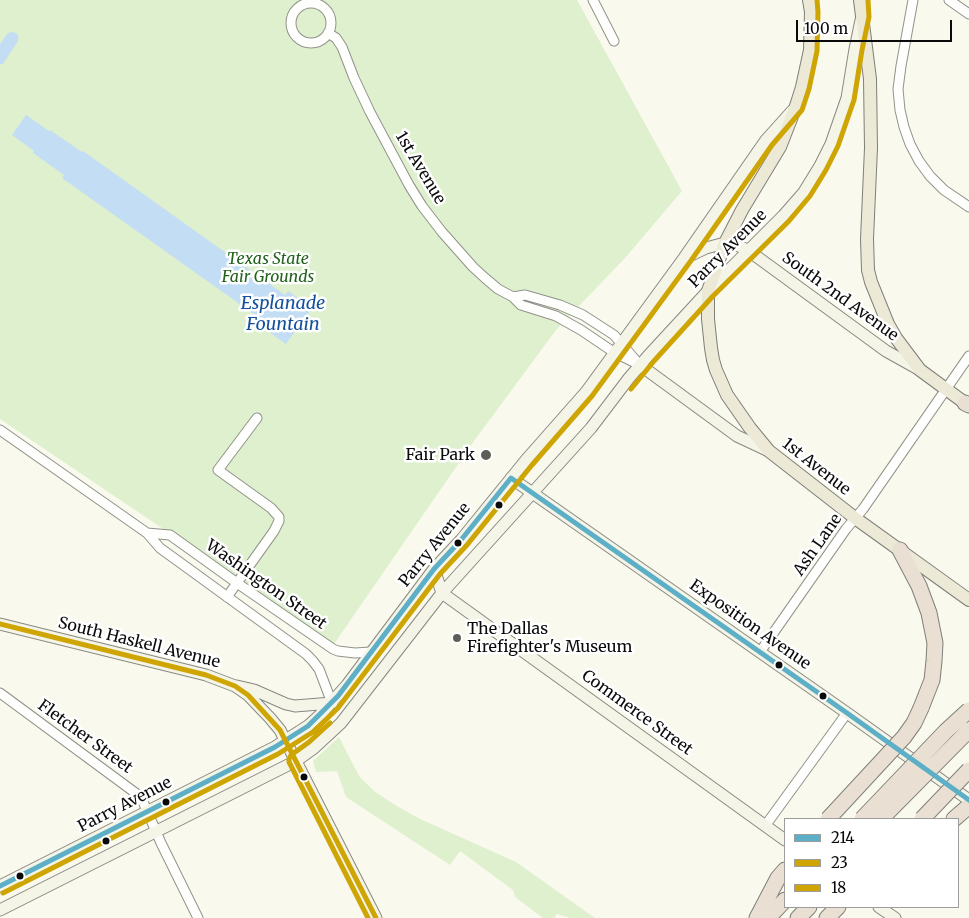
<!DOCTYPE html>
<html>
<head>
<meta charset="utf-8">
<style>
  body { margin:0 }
  #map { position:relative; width:969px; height:918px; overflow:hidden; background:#faf9ed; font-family:Merriweather,serif }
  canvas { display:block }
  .legend { position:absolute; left:784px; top:818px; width:175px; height:90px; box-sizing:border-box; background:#fff; border:1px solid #9d9d9d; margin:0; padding:6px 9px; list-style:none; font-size:15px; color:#0a0a0a }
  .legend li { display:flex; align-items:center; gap:10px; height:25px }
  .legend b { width:25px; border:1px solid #9d9d9d }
  .scale { position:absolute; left:796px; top:20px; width:156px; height:22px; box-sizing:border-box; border:2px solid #0a0a0a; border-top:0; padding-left:6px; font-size:15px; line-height:18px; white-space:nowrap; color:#0a0a0a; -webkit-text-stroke:4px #fff; paint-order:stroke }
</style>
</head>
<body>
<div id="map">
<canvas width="969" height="918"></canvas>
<ul class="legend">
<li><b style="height:6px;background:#5cafc6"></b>214</li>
<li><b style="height:6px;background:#cea502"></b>23</li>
<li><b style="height:6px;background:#cea502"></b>18</li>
</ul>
<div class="scale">100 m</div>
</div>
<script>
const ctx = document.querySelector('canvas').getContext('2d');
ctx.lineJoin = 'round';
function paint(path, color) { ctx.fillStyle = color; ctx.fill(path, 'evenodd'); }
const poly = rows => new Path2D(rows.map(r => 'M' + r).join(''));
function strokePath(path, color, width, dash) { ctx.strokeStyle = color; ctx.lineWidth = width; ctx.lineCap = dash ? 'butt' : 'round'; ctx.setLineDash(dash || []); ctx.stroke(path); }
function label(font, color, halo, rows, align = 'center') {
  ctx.font = font + ' Merriweather,serif'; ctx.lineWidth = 5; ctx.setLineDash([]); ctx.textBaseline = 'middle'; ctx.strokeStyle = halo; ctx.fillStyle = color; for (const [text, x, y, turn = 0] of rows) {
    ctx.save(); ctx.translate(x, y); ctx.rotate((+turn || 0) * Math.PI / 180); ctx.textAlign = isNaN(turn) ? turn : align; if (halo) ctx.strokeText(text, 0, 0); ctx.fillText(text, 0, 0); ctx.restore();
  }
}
paint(poly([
  [0,0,577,0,682,191,625,258,556,330,474,441,334,644,0,419],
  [339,737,359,776,374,791,395,805,418,818,516,862,595,918,570,918,557,914,554,918,543,918,515,897,513,890,460,851,450,865,346,797,337,771,316,772,313,761]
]), '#def0cd');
paint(poly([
  [14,32,18,35,18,41,3,64,0,64,0,44,8,33],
  [26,115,49,131,50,130,82,152,83,151,285,295,288,291,312,308,286,344,262,327,265,322,62,178,64,175,33,153,34,151,12,135]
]), '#c3def4');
const street = poly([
  [593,0,614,41],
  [913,0,901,66,898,89,900,110,904,127,910,144,919,161,930,176,944,190,969,207],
  [949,0,969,14],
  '291 23a20 20 0 1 1 40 0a20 20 0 1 1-40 0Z',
  [328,33,336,38,342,47,354,78,370,112,409,185,422,206,442,232,473,267,485,278,498,289,513,297,521,305,556,316,581,330,615,353,640,365],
  [513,297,525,295,560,305,583,315,614,335,638,363],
  [0,430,147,533,160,548,306,654,312,660,319,669,332,703],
  [147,533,170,535,237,583,333,649,338,651,355,653,371,652],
  [227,597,274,531,279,521,279,517,271,508,218,470,257,418],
  [760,652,846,529,863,509,969,356],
  [0,693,141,797,161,843,198,918],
  [765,826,847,713]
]);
const secondary = poly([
  [685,258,706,248,725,243,737,245,749,251,886,351,920,370],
  [640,365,737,436,769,451],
  [511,478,847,713,969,800],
  [434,569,442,593,785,840],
  [0,624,206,675,235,686,248,695,270,718,280,730,376,918],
  [237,686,254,690,286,704,295,706,332,703],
  [0,886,275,747,308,726,320,715,347,685,434,569,461,540,526,460,586,392,684,258,766,140,793,110],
  [879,907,895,918],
  [0,910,296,761,314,748,341,723,442,593,591,428,629,378,648,356,708,291,783,216,804,192,820,166,831,144,847,98,855,49,861,20]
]);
const primary = poly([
  [809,0,811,12,810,50,802,87,796,106,780,147,742,210,725,243,708,291,708,319,711,348,713,360,716,370,727,395,750,428,769,451,855,518,969,600],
  [860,0,870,79,871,148,867,239,868,270,871,282,888,324,896,338,920,370,965,403]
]);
const highway = poly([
  [965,403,969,405],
  [900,550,919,586,929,613,935,643,934,661,932,680,921,708],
  [954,819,969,806],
  [757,918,778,878,785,870],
  [768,918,785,900],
  [798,918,809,907],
  [827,918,838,907]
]);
strokePath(street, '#92928c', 11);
strokePath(secondary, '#898883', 13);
strokePath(primary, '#7f7f7a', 14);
strokePath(highway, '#7f7f7a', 17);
strokePath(street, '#fefefc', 9);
strokePath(secondary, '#f4f4e7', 11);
strokePath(primary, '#ece9d6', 12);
strokePath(highway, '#e9e0d3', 15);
const highwayBridge = poly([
  [828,819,904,737,914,723,921,708],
  [862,819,946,731,969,710],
  [881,819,969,730],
  [922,819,969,770]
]);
strokePath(highwayBridge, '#7f7f7a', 17, []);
strokePath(highwayBridge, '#e9e0d3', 15);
strokePath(poly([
  [0,886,275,747,308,726,338,696,434,569,461,540,511,478,847,713,969,800]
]), '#5cafc6', 5);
strokePath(poly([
  [631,389,654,361,713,296,789,221,810,196,826,170,838,146,854,100,862,50,869,17,868,0],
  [330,723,309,742,291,755,289,759,289,762,368,918],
  [3,893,278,754,313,732,338,708,440,574,467,545,532,465,592,396,690,262,772,145,802,110,809,89,817,51,818,12,817,0]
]), '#cea502', 5);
strokePath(poly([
  [0,624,206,675,235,686,248,695,280,730,376,918]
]), '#cea502', 5);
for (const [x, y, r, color] of [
  [486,455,6,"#5e5e59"],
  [499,505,4.5,"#0a0a0a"],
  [458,543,4.5,"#0a0a0a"],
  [457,638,5,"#5e5e59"],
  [779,665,4.5,"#0a0a0a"],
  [823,696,4.5,"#0a0a0a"],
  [304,777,4.5,"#0a0a0a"],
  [166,802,4.5,"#0a0a0a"],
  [106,841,4.5,"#0a0a0a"],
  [20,876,4.5,"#0a0a0a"]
]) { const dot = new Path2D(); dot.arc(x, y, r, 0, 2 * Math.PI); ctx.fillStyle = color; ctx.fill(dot); strokePath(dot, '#fff', 2); }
label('16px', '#0a0a0a', '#fff', [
  ["1st Avenue",420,168,59],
  ["Parry Avenue",728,249,-45],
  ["South 2nd Avenue",840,297,36],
  ["1st Avenue",816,467,38],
  ["Parry Avenue",435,545,-51],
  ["Ash Lane",818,545,-55],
  ["Washington Street",266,585,35],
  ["Exposition Avenue",750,625,35],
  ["South Haskell Avenue",139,643,14],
  ["Commerce Street",637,713,36],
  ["Fletcher Street",85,737,36],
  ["Parry Avenue",125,805,-27]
]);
label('italic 16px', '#22621b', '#fff', [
  ["Texas State",268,259],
  ["Fair Grounds",268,277]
]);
label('16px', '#0a0a0a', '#fff', [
  ["Fair Park",475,455],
  ["The Dallas",467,629,"left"],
  ["Firefighter's Museum",467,647,"left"]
], 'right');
label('italic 18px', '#14519c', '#fff', [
  ["Esplanade",283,304],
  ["Fountain",283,325]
]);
</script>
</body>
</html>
